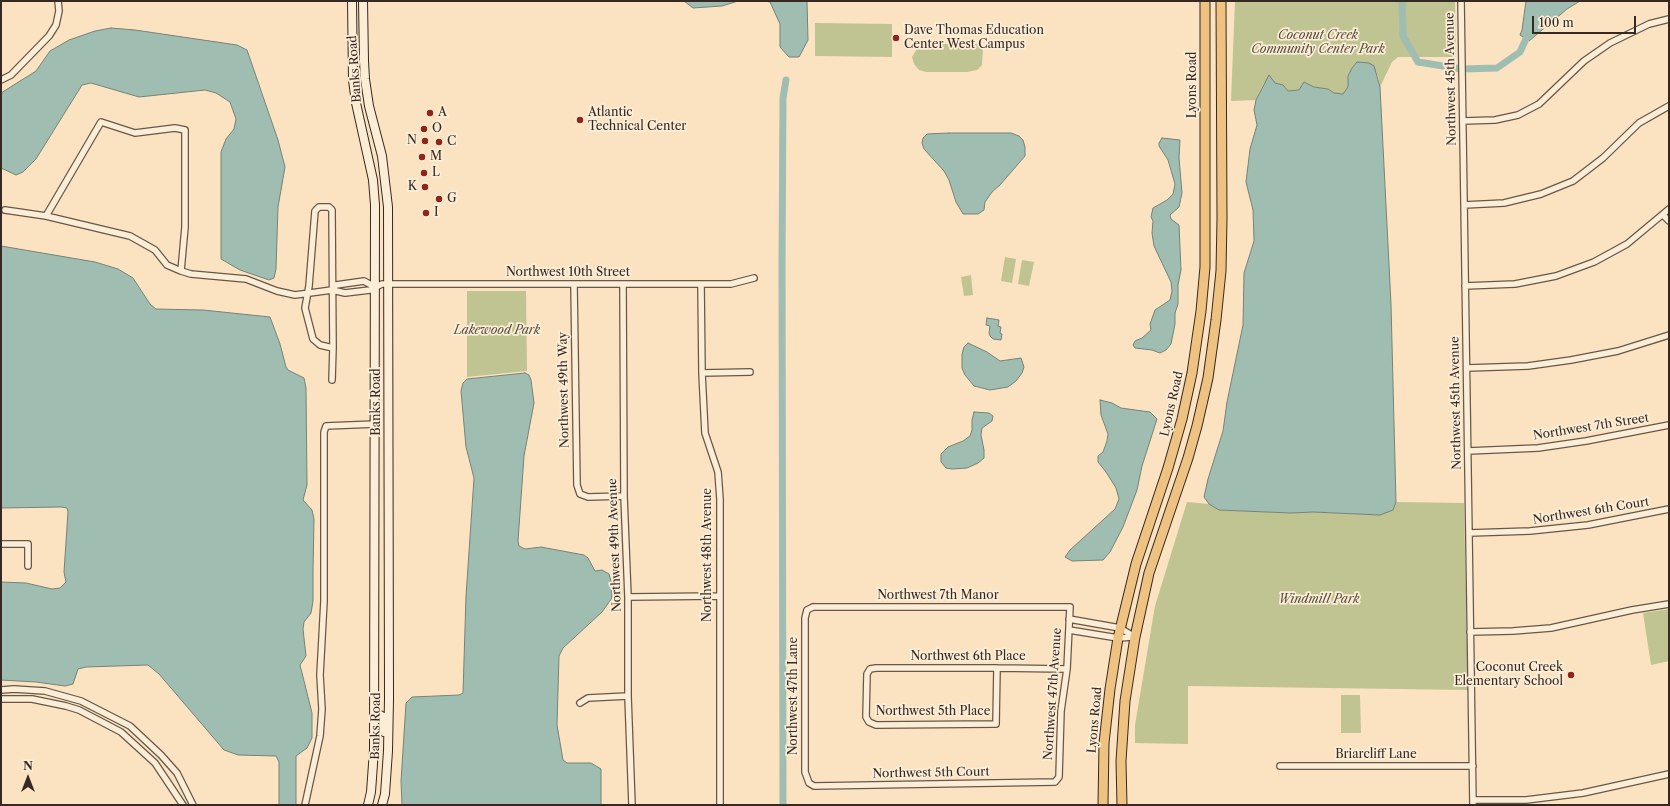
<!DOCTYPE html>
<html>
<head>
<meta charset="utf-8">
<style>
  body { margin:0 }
  #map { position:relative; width:1670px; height:806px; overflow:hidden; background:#fbe3c1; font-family:"Libre Caslon Text",serif }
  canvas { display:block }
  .frame { position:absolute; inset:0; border:2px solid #362822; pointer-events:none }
  .north { position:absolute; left:8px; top:758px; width:40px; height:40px; -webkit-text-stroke:3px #fcedd7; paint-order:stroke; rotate:0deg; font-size:11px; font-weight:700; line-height:16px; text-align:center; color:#362822 }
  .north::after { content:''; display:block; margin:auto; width:14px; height:18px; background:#362822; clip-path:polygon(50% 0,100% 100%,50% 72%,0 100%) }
  .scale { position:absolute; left:1532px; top:16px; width:104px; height:18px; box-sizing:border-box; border:2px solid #362822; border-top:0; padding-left:5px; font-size:12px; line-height:14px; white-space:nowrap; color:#362822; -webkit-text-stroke:3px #fcedd7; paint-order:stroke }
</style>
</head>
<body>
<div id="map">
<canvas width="1670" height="806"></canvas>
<div class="frame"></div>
<div class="north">N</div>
<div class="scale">100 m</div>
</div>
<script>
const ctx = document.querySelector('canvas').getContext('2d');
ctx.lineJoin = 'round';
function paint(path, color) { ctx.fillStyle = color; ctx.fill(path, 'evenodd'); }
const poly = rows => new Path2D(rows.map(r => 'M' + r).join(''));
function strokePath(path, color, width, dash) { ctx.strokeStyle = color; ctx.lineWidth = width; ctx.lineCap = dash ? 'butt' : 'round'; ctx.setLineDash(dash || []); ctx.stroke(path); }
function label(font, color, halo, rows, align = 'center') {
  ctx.font = font + ' "Libre Caslon Text",serif'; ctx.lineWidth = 3.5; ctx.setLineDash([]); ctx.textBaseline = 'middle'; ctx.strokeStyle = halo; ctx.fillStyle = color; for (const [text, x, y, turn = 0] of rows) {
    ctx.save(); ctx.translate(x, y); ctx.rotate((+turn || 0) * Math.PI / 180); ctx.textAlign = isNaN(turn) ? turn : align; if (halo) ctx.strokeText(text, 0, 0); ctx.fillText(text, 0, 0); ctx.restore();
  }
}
paint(poly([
  [1235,1,1455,1,1456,57,1398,57,1392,62,1380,87,1378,76,1357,62,1352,68,1348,76,1348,87,1343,94,1334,93,1328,89,1314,87,1304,82,1299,90,1288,91,1283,85,1275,83,1264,83,1256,100,1231,101],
  [815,23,892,24,892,57,815,56],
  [926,44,978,44,983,48,982,65,977,70,967,72,926,72,919,70,914,64,912,57,918,47],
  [1005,257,1016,259,1012,283,1001,281],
  [1022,260,1034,262,1029,286,1018,284],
  [971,275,973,295,964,296,961,277],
  [467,291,526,291,527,371,467,377],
  [1187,502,1209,504,1219,510,1291,513,1313,512,1380,515,1393,510,1396,502,1464,503,1468,690,1188,686,1188,744,1135,743,1135,725,1155,606],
  [1669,609,1669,661,1651,665,1643,613],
  [1341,695,1360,695,1361,733,1341,733]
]), '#c0c392');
const water = poly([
  [684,1,738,1,722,6,693,8,684,1],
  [765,1,807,1,808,40,799,57,789,57,780,47,780,24,770,2,765,1],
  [1526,1,1580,1,1567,9,1529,41,1520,35,1522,30,1526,1],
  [111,28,135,30,237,45,247,50,278,140,285,167,278,207,276,269,274,278,269,280,240,270,221,259,221,152,226,139,234,129,236,119,230,102,216,93,205,90,139,97,91,83,82,85,36,159,23,172,16,175,1,168,1,93,36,71,50,51,69,40,95,31,111,28],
  [1357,62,1369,63,1374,66,1380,87,1391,304,1396,502,1393,510,1380,515,1313,512,1291,513,1219,510,1209,504,1204,497,1208,479,1223,431,1227,402,1243,325,1244,273,1254,241,1253,210,1246,182,1250,149,1257,125,1254,110,1256,100,1269,75,1275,83,1283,85,1288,91,1299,90,1304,82,1314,87,1328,89,1334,93,1343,94,1348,87,1348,76,1352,68,1357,62],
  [949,133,1011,133,1019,136,1023,140,1025,147,1025,156,1000,185,992,192,985,202,984,210,978,214,963,214,956,202,949,180,944,171,924,149,922,143,923,138,927,134,949,133],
  [1162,138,1180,140,1179,158,1182,193,1179,207,1170,215,1171,219,1179,225,1181,270,1178,285,1178,304,1175,313,1175,324,1171,344,1166,350,1160,353,1152,350,1135,348,1133,345,1135,341,1142,338,1151,330,1150,324,1155,310,1170,300,1172,291,1171,282,1154,246,1152,233,1153,221,1151,217,1153,208,1167,200,1173,194,1175,184,1168,160,1159,146,1159,143,1162,138],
  [1,246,95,262,118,269,133,278,150,304,156,309,203,310,270,317,280,344,286,367,288,370,304,378,306,388,307,485,303,500,312,510,314,519,313,572,313,601,311,613,304,622,303,629,306,656,300,665,312,713,312,738,307,748,296,756,296,805,279,805,279,762,276,756,238,755,224,750,159,674,148,665,86,667,78,669,73,684,65,686,36,682,1,680,1,582,26,583,52,589,60,588,66,582,64,572,68,512,67,508,61,507,1,508,1,246],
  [987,318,999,320,998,326,1001,327,1000,333,1002,334,1001,340,993,339,990,336,989,333,990,326,986,325,987,318],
  [968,343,987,352,1000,361,1021,358,1024,367,1022,373,1016,381,1008,387,990,390,974,386,965,375,962,368,962,354,964,347,968,343],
  [525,373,529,375,531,380,534,403,524,456,518,541,519,546,525,549,541,547,584,555,588,558,595,571,602,570,609,574,611,581,612,598,602,612,563,648,559,656,557,725,563,760,567,763,591,763,601,769,601,805,402,805,401,781,406,703,412,697,459,695,463,693,466,596,474,478,466,447,461,391,463,383,467,379,525,373],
  [1100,400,1112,403,1121,408,1150,412,1157,419,1142,466,1137,490,1123,527,1110,552,1103,560,1072,561,1065,557,1070,550,1115,509,1119,499,1116,488,1106,472,1098,462,1098,456,1103,452,1107,441,1108,434,1101,415,1100,400],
  [974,412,989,413,993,416,992,421,982,428,981,435,984,450,984,458,978,463,967,468,952,469,946,468,941,462,941,454,948,447,963,441,970,436,972,430,972,420,974,412]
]);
paint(water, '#9fbeb1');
strokePath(water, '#758278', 1);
strokePath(poly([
  [1402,1,1403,36,1418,62,1462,69,1497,68,1520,52,1530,30],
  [783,805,782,265,783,98,786,80]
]), '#9fbeb1', 7);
const street = poly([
  [1461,1,1473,805],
  [1,80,11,75,49,36,56,25,59,11,58,1],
  [1463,121,1495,120,1518,115,1539,104,1584,61,1610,43,1649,24,1669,19],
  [1464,205,1504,203,1541,194,1573,181,1603,158,1639,123,1669,106],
  [5,210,46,216,101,122,135,133,175,128,185,130,185,227,181,271],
  [1663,215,1669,221],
  [46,216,130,236,155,250,167,265,181,271,191,274,246,279,277,291,295,295,332,290,345,293,370,290,382,284,731,284,754,278],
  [701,284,702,373,705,433,718,472,720,499,720,805],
  [574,285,577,485,580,494,588,497,624,496],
  [623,285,624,496,628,597,628,696,632,805],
  [1465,286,1515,284,1556,276,1594,262,1627,244,1669,209],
  [332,290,336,285,364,281,375,287],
  [1467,368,1528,366,1571,360,1618,351,1669,335],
  [702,373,750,372],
  [332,380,333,348,332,210,329,207,319,207,315,211,309,286,305,308,313,339,320,345,333,348],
  [1468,451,1538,448,1586,441,1669,425],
  [1469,533,1530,531,1588,525,1669,509],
  [1,544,28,544,28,566],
  [628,597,720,596],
  [813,607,1070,607,1067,669,1061,711,1059,777,1055,782,814,786,809,783,805,772,805,618,807,610,813,607],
  [1069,619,1120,628,1135,637],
  [1069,630,1118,638,1134,637],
  [1470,632,1513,631,1551,628,1632,610,1669,604],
  [997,668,996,724,876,725,869,722,866,717,867,674,870,669,876,668,997,668,1067,669],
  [1,690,14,689,45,691,81,701,130,726,161,755,177,773,193,805],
  [1,699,32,699,66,706,79,710,121,732,155,763,183,805],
  [580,703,588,698,628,696],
  [1280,766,1473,766],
  [1473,800,1526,800,1583,793,1669,774],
  [305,805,320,736,322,709,320,675,324,601,324,432,326,426,376,424]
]);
const secondary = poly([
  [352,1,353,80,356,103,373,180,375,205,374,750,371,792,368,805],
  [363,1,364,61,365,79,369,106,382,156,388,207,389,699,388,751,385,794,382,805],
  [375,712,383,717,384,732]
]);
const primary = poly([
  [1103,805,1104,743,1110,689,1118,638,1136,564,1168,468,1182,419,1192,373,1201,311,1205,267,1205,1],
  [1122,805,1121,761,1125,701,1135,637,1149,573,1188,458,1197,426,1208,378,1216,320,1221,271,1222,219,1221,1]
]);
strokePath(street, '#67574a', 8);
strokePath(secondary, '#362822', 10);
strokePath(primary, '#362822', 11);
strokePath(street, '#fcedd7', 5.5);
strokePath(secondary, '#fcedd7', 8);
strokePath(primary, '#eec280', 9);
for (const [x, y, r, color] of [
  [896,38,4,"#8f2418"],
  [430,113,4,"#8f2418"],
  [580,120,4,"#8f2418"],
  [424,129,4,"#8f2418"],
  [425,141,4,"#8f2418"],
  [439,142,4,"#8f2418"],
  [422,157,4,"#8f2418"],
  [424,173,4,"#8f2418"],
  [425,187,4,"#8f2418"],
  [439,199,4,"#8f2418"],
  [426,213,4,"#8f2418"],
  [1571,675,4,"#8f2418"]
]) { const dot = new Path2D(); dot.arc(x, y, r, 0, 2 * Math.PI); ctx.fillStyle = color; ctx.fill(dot); strokePath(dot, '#fcedd7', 1.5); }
label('12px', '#362822', '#fcedd7', [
  ["Dave Thomas Education",904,31],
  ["Center West Campus",904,45],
  ["A",438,113],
  ["Atlantic",588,113],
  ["Technical Center",588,127],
  ["O",432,129],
  ["N",417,141,"right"],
  ["C",447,142],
  ["M",430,157],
  ["L",432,173],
  ["K",417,187,"right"],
  ["G",447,199],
  ["I",434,213],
  ["Coconut Creek",1563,668,"right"],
  ["Elementary School",1563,682,"right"]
], 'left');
label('italic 12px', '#584f3e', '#fcedd7', [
  ["Coconut Creek",1318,36],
  ["Community Center Park",1318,50],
  ["Lakewood Park",497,331],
  ["Windmill Park",1319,600]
]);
label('12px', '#362822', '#fcedd7', [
  ["Banks Road",355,69,-94],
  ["Northwest 45th Avenue",1451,79,-91],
  ["Lyons Road",1193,85,-90],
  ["Northwest 10th Street",568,273],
  ["Northwest 49th Way",564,390,-91],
  ["Banks Road",377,402,-90],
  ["Northwest 45th Avenue",1456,403,-91],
  ["Lyons Road",1172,404,-77],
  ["Northwest 7th Street",1591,427,-9],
  ["Northwest 6th Court",1591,511,-9],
  ["Northwest 49th Avenue",615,545,-92],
  ["Northwest 48th Avenue",708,555,-90],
  ["Northwest 7th Manor",938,596],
  ["Northwest 6th Place",968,657],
  ["Northwest 47th Avenue",1053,694,-86],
  ["Northwest 47th Lane",794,696,-90],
  ["Northwest 5th Place",933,712],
  ["Lyons Road",1095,720,-85],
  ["Banks Road",376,726,-89],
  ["Briarcliff Lane",1376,755],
  ["Northwest 5th Court",931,773,-1]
]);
</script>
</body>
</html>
